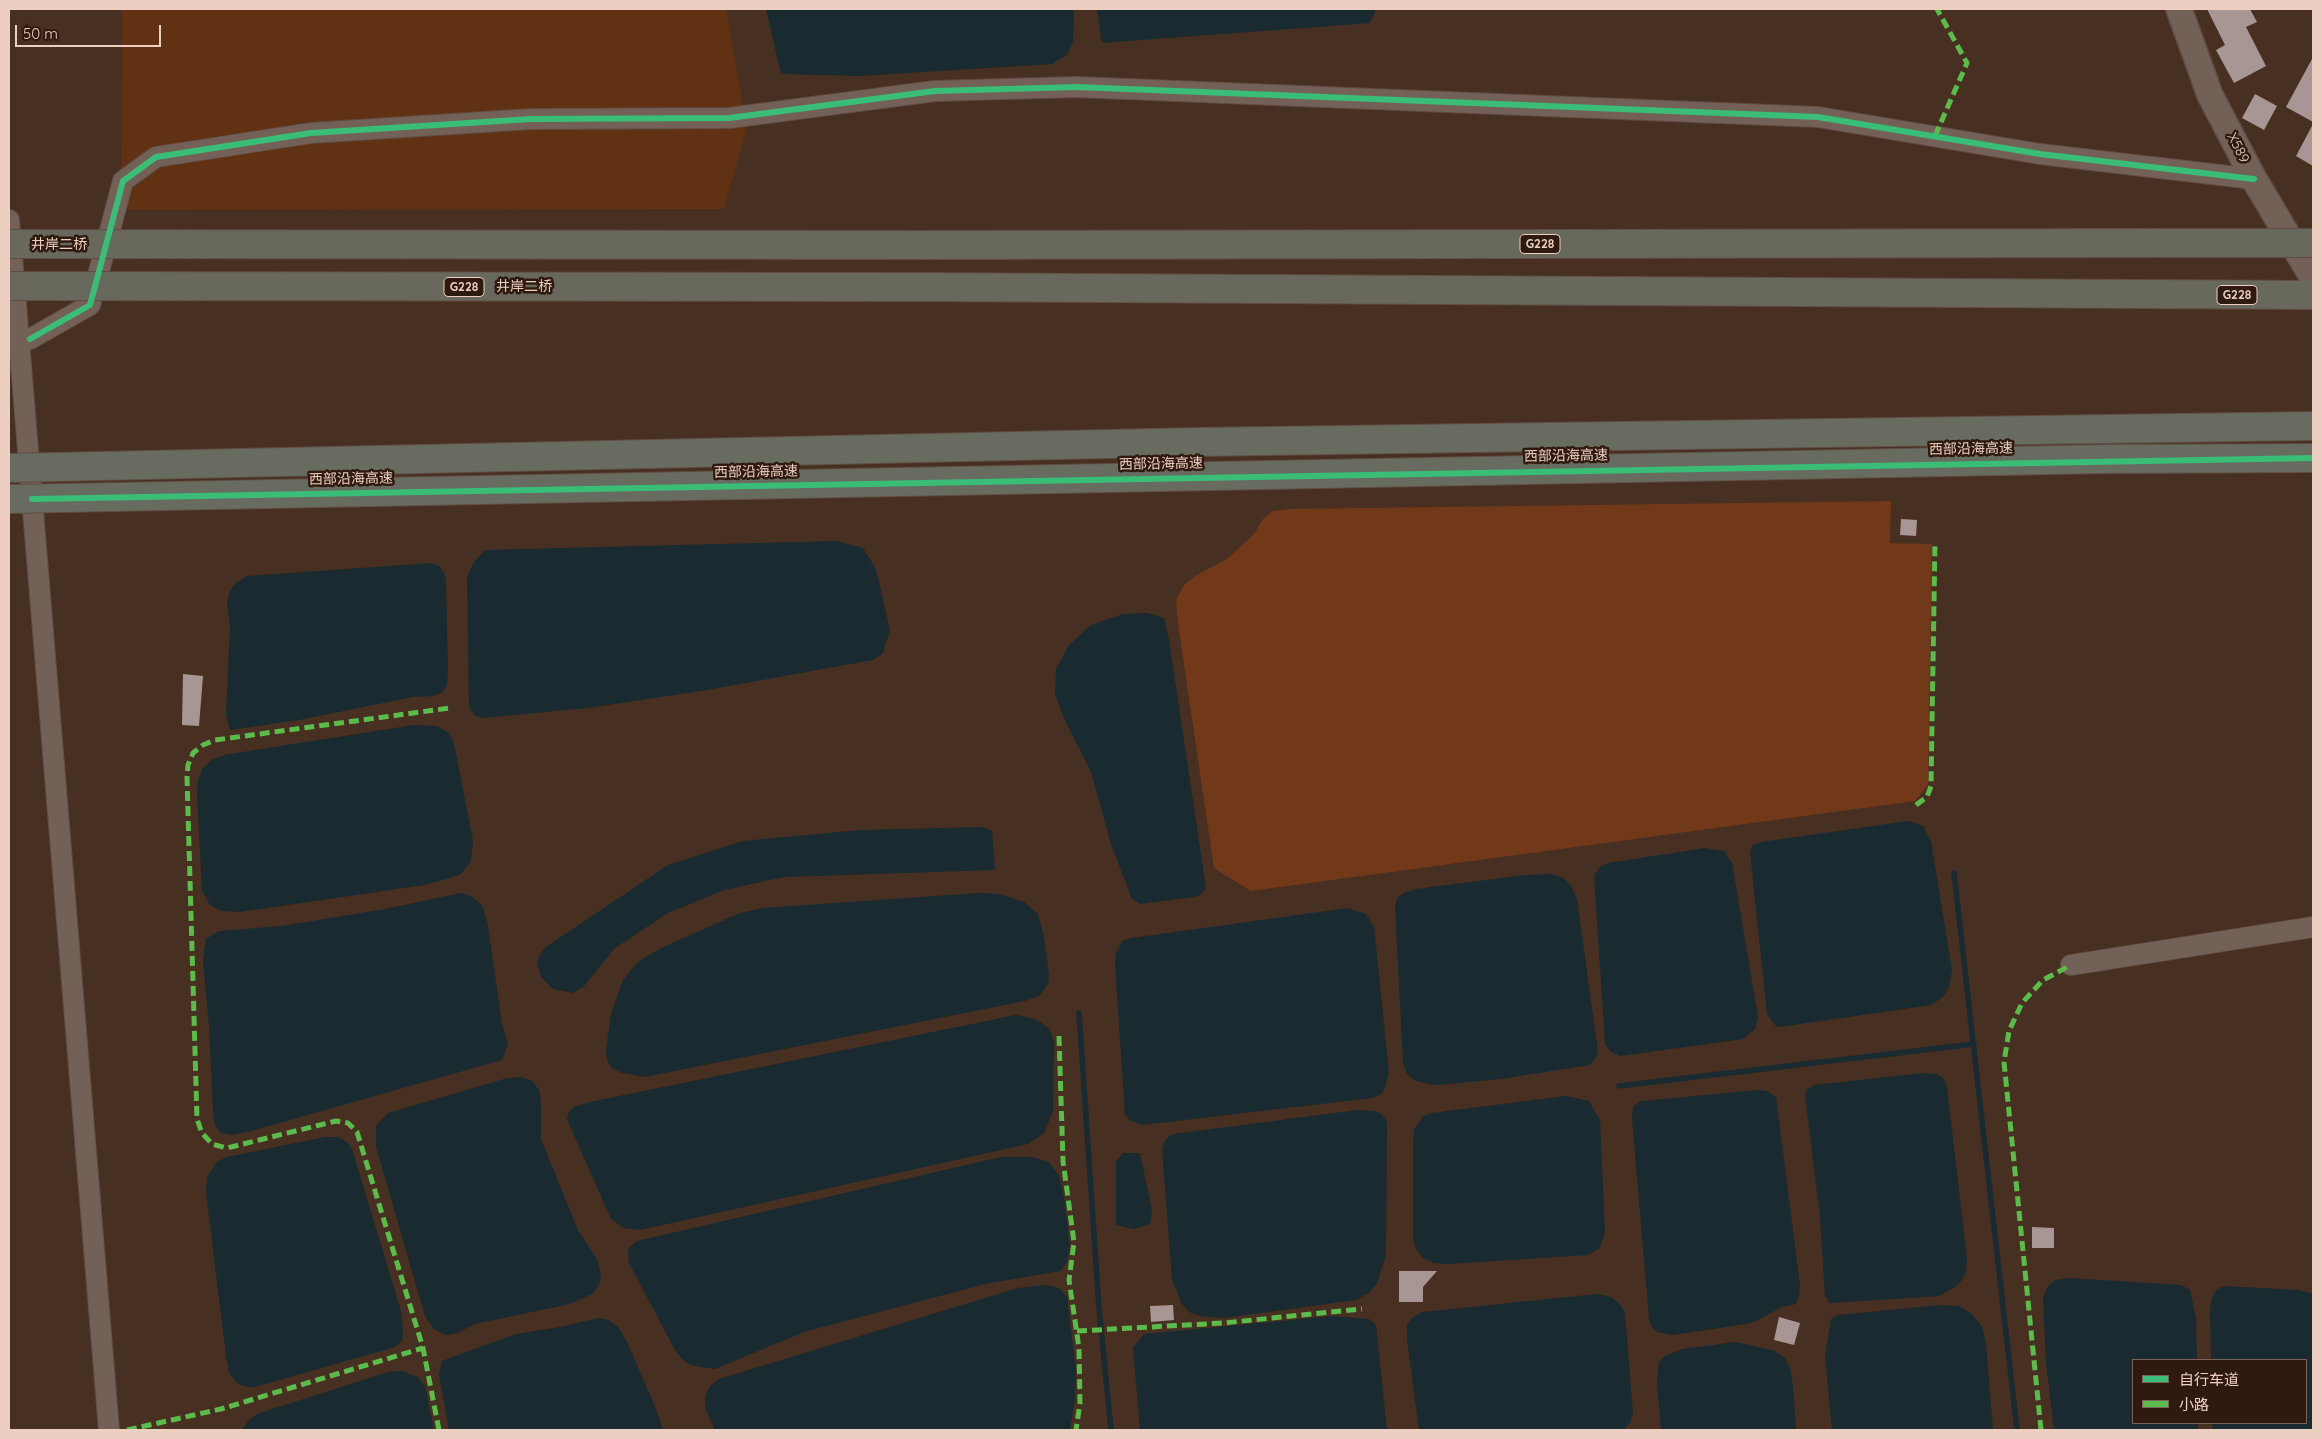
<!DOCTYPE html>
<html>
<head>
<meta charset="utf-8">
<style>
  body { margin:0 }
  #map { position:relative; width:2322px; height:1439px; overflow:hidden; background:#472f21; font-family:Quicksand,"Noto Sans SC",sans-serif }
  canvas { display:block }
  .frame { position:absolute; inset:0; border:10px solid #eccfc1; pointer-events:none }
  .legend { position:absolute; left:2132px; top:1359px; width:175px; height:65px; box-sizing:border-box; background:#2e1a0f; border:1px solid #7a6256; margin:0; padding:6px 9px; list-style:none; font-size:15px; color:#eccfc1 }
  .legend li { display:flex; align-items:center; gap:10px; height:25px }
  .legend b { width:25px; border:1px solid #7a6256 }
  .scale { position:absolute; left:15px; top:25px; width:146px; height:22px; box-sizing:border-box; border:2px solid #eccfc1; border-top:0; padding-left:6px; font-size:15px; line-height:18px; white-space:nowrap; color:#eccfc1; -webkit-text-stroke:4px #2e1a0f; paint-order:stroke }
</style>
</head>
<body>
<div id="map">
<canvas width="2322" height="1439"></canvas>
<div class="frame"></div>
<ul class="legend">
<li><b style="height:6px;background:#3abd76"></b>自行车道</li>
<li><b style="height:6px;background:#5cbc4b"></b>小路</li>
</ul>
<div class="scale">50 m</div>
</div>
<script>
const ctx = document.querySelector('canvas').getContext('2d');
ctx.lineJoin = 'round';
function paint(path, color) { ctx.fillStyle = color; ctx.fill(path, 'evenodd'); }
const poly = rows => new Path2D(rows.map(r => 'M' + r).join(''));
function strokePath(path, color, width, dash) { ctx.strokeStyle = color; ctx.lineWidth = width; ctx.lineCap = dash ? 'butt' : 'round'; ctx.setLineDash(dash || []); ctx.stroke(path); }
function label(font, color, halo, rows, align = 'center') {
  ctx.font = font + ' Quicksand,"Noto Sans SC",sans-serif'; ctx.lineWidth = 5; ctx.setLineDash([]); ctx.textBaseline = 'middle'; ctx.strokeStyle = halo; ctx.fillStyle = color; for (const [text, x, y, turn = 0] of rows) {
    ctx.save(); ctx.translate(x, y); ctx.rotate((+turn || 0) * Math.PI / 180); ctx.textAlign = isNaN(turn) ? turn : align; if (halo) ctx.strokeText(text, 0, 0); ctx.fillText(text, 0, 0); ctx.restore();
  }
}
paint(poly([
  [122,9,726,9,747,127,724,209,121,210]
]), '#613114');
paint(poly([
  [1891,501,1890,543,1932,544,1928,785,1915,801,1251,891,1214,868,1178,624,1176,600,1184,585,1195,576,1227,559,1254,534,1263,519,1273,511,1289,509]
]), '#713919');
paint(poly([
  [766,9,1074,9,1073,42,1067,55,1052,64,859,76,781,74],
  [1097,9,1376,9,1370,23,1102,43],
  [837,541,863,548,876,569,890,630,883,653,873,660,707,690,588,708,483,718,474,715,469,707,467,577,474,562,485,550],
  [432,563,439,566,444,572,446,581,448,672,447,685,443,692,433,696,413,697,299,720,230,730,226,715,230,627,227,602,230,591,236,583,247,576],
  [1147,613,1164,618,1169,640,1206,888,1199,896,1141,904,1132,899,1111,844,1091,772,1066,723,1055,694,1056,669,1069,645,1091,625,1123,614],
  [414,725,436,726,448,732,454,743,473,841,471,861,460,875,425,885,239,912,222,911,210,905,202,890,197,795,198,780,203,768,212,760,224,755],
  [1908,821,1923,826,1931,841,1952,970,1949,987,1943,997,1931,1005,1779,1027,1775,1025,1767,1014,1750,852,1753,845,1761,842],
  [983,827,992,831,995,870,784,877,724,890,668,913,615,948,584,986,573,993,553,989,541,977,537,962,543,949,668,865,743,841,860,830],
  [1705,848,1724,851,1732,863,1758,1017,1755,1029,1743,1039,1620,1056,1611,1052,1605,1044,1594,875,1601,866,1609,863],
  [1551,874,1564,878,1571,886,1577,899,1598,1052,1595,1059,1589,1065,1501,1079,1438,1085,1423,1083,1414,1080,1407,1074,1403,1063,1395,907,1397,898,1404,893,1416,889,1526,875],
  [461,893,472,897,482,905,487,920,502,1024,508,1044,502,1060,251,1131,232,1135,221,1133,215,1125,213,1110,209,1026,203,960,206,939,219,931,282,926,385,909],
  [979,893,1000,894,1024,902,1038,914,1044,936,1049,975,1048,984,1039,996,1025,1001,645,1077,622,1073,612,1068,607,1060,606,1049,611,1014,623,980,638,962,661,948,740,913,763,908],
  [1348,908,1366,914,1374,927,1389,1072,1385,1088,1381,1094,1372,1098,1142,1125,1131,1121,1125,1115,1115,965,1116,953,1122,941,1132,938],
  [1016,1015,1035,1019,1049,1028,1054,1041,1053,1111,1044,1133,1028,1144,640,1230,624,1228,611,1219,567,1119,569,1112,574,1107,590,1102],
  [1924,1073,1937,1074,1944,1079,1947,1087,1967,1259,1966,1272,1962,1280,1955,1287,1939,1296,1830,1303,1825,1296,1820,1217,1805,1095,1807,1090,1814,1085],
  [521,1077,532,1081,539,1090,541,1102,541,1139,578,1230,598,1261,601,1276,599,1285,592,1294,570,1304,475,1324,457,1333,446,1335,434,1329,425,1316,376,1147,376,1126,388,1113,504,1079],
  [1759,1090,1767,1091,1776,1097,1800,1285,1799,1297,1796,1304,1782,1307,1752,1323,1673,1335,1656,1332,1651,1326,1649,1318,1632,1119,1633,1107,1641,1101],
  [1566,1096,1589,1101,1600,1120,1605,1232,1600,1248,1588,1255,1449,1264,1434,1263,1423,1258,1416,1249,1413,1239,1413,1143,1414,1130,1423,1116,1432,1113],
  [1358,1110,1374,1111,1382,1114,1387,1122,1386,1255,1377,1283,1370,1292,1356,1300,1224,1318,1201,1316,1191,1313,1181,1303,1172,1279,1162,1148,1166,1139,1173,1134],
  [325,1137,338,1137,347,1142,352,1149,401,1311,403,1331,402,1341,395,1347,251,1388,238,1384,229,1373,226,1356,206,1192,207,1177,217,1162,227,1157],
  [1123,1153,1140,1153,1152,1211,1150,1224,1134,1229,1116,1225,1116,1161],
  [1001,1157,1032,1157,1049,1162,1059,1176,1064,1197,1070,1245,1067,1262,1060,1271,985,1284,804,1332,715,1369,690,1365,682,1359,675,1350,629,1263,628,1249,637,1241],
  [2069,1278,2181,1285,2190,1290,2196,1318,2197,1360,2133,1360,2133,1423,2198,1423,2198,1430,2054,1430,2046,1362,2043,1298,2048,1286,2055,1280],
  [1045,1285,1059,1288,1067,1297,1076,1370,1075,1399,1070,1430,715,1430,705,1408,705,1397,710,1386,719,1379,1018,1288],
  [2224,1286,2299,1290,2313,1294,2313,1430,2213,1430,2212,1423,2306,1423,2306,1360,2211,1360,2210,1310,2212,1298,2216,1290],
  [1597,1294,1611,1297,1620,1304,1625,1313,1633,1414,1630,1423,1624,1429,1419,1430,1407,1339,1407,1325,1412,1318,1422,1312],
  [1940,1305,1959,1306,1972,1314,1982,1326,1986,1343,1993,1430,1832,1430,1825,1356,1831,1319,1838,1315],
  [1333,1316,1369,1319,1376,1325,1387,1430,1140,1430,1133,1348,1144,1334],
  [598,1318,609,1320,619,1328,628,1344,656,1409,663,1430,449,1430,439,1374,442,1361,516,1334,560,1327],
  [1736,1342,1775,1351,1785,1358,1790,1368,1793,1386,1796,1430,1661,1430,1657,1382,1659,1363,1663,1357,1682,1349],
  [403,1371,418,1377,425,1386,434,1430,242,1430,249,1420,257,1414,388,1372]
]), '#192a31');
strokePath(poly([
  [1954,873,2017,1430],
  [1079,1013,1099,1308,1111,1430],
  [1619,1086,1974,1044]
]), '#192a31', 5.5);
paint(poly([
  [2207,9,2250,9,2257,22,2246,27,2266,66,2234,83,2216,50,2225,45],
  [2313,57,2313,122,2286,107],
  [2255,94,2277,106,2264,130,2242,118],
  [2313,124,2313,166,2296,156],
  [1901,519,1917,520,1916,536,1900,535],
  [183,674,203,676,199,726,182,725],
  [2032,1227,2054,1228,2054,1248,2032,1248],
  [1399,1271,1437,1271,1423,1287,1423,1302,1399,1302],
  [1173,1305,1174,1320,1151,1322,1150,1306],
  [1779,1317,1800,1323,1794,1345,1774,1340]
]), '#a79693');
const minor = poly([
  [9,220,109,1430],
  [30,339,90,305,123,181,156,157,311,133,531,119,729,118,935,91,1077,87,1818,117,2040,154,2254,179],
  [2071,965,2313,927]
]);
const tertiary = poly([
  [2179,9,2210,95,2254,179,2313,278]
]);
const trunk = poly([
  [919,245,2161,243],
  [919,287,2313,295]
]);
strokePath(minor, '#604c42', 22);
strokePath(tertiary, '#604c42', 28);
strokePath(trunk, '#604c42', 30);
strokePath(minor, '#736157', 20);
strokePath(tertiary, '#736157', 25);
strokePath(trunk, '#68685c', 28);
const trunkBridge = poly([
  [2161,243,2313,243],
  [9,244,919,245],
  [9,286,919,287]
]);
const motorwayBridge = poly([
  [9,468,1198,442,2313,426],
  [9,499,2105,459,2313,458]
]);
strokePath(trunkBridge, '#604c42', 30, []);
strokePath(motorwayBridge, '#604c42', 30, []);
strokePath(trunkBridge, '#68685c', 28);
strokePath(motorwayBridge, '#686b60', 28);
strokePath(poly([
  [1935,136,1967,63,1937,9],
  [1916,805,1927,797,1931,786,1935,542],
  [1059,1036,1063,1161,1074,1242,1069,1280,1079,1348,1080,1403,1076,1430],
  [1077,1331,1223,1323,1362,1309],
  [127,1430,221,1409,423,1348],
  [439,1430,423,1348,357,1132,348,1123,336,1121,227,1148,212,1144,202,1133,197,1119,187,778,188,765,193,753,203,745,215,740,450,708],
  [2041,1430,2004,1062,2009,1031,2022,1003,2043,980,2071,965]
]), '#5cbc4b', 5, [10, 5]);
strokePath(poly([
  [30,339,90,305,123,181,156,157,311,133,531,119,729,118,935,91,1077,87,1818,117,2040,154,2254,179],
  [32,499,2313,458]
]), '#3abd76', 6);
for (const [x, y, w] of [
  [1540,244,40],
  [464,287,40],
  [2237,295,40]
]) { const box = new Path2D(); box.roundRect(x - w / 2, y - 9.5, w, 19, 4); ctx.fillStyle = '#2e1a0f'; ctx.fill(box); strokePath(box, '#eccfc1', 1); }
label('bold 12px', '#eccfc1', null, [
  ["G228",1540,244],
  ["G228",464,287],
  ["G228",2237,295]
]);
label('14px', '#eccfc1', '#2e1a0f', [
  ["X589",2238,148,63],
  ["井岸二桥",59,245],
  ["井岸二桥",524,287],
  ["西部沿海高速",1971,449,-1],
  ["西部沿海高速",1566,456,-1],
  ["西部沿海高速",1161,464,-1],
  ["西部沿海高速",756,472,-1],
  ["西部沿海高速",351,479,-1]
]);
</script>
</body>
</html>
